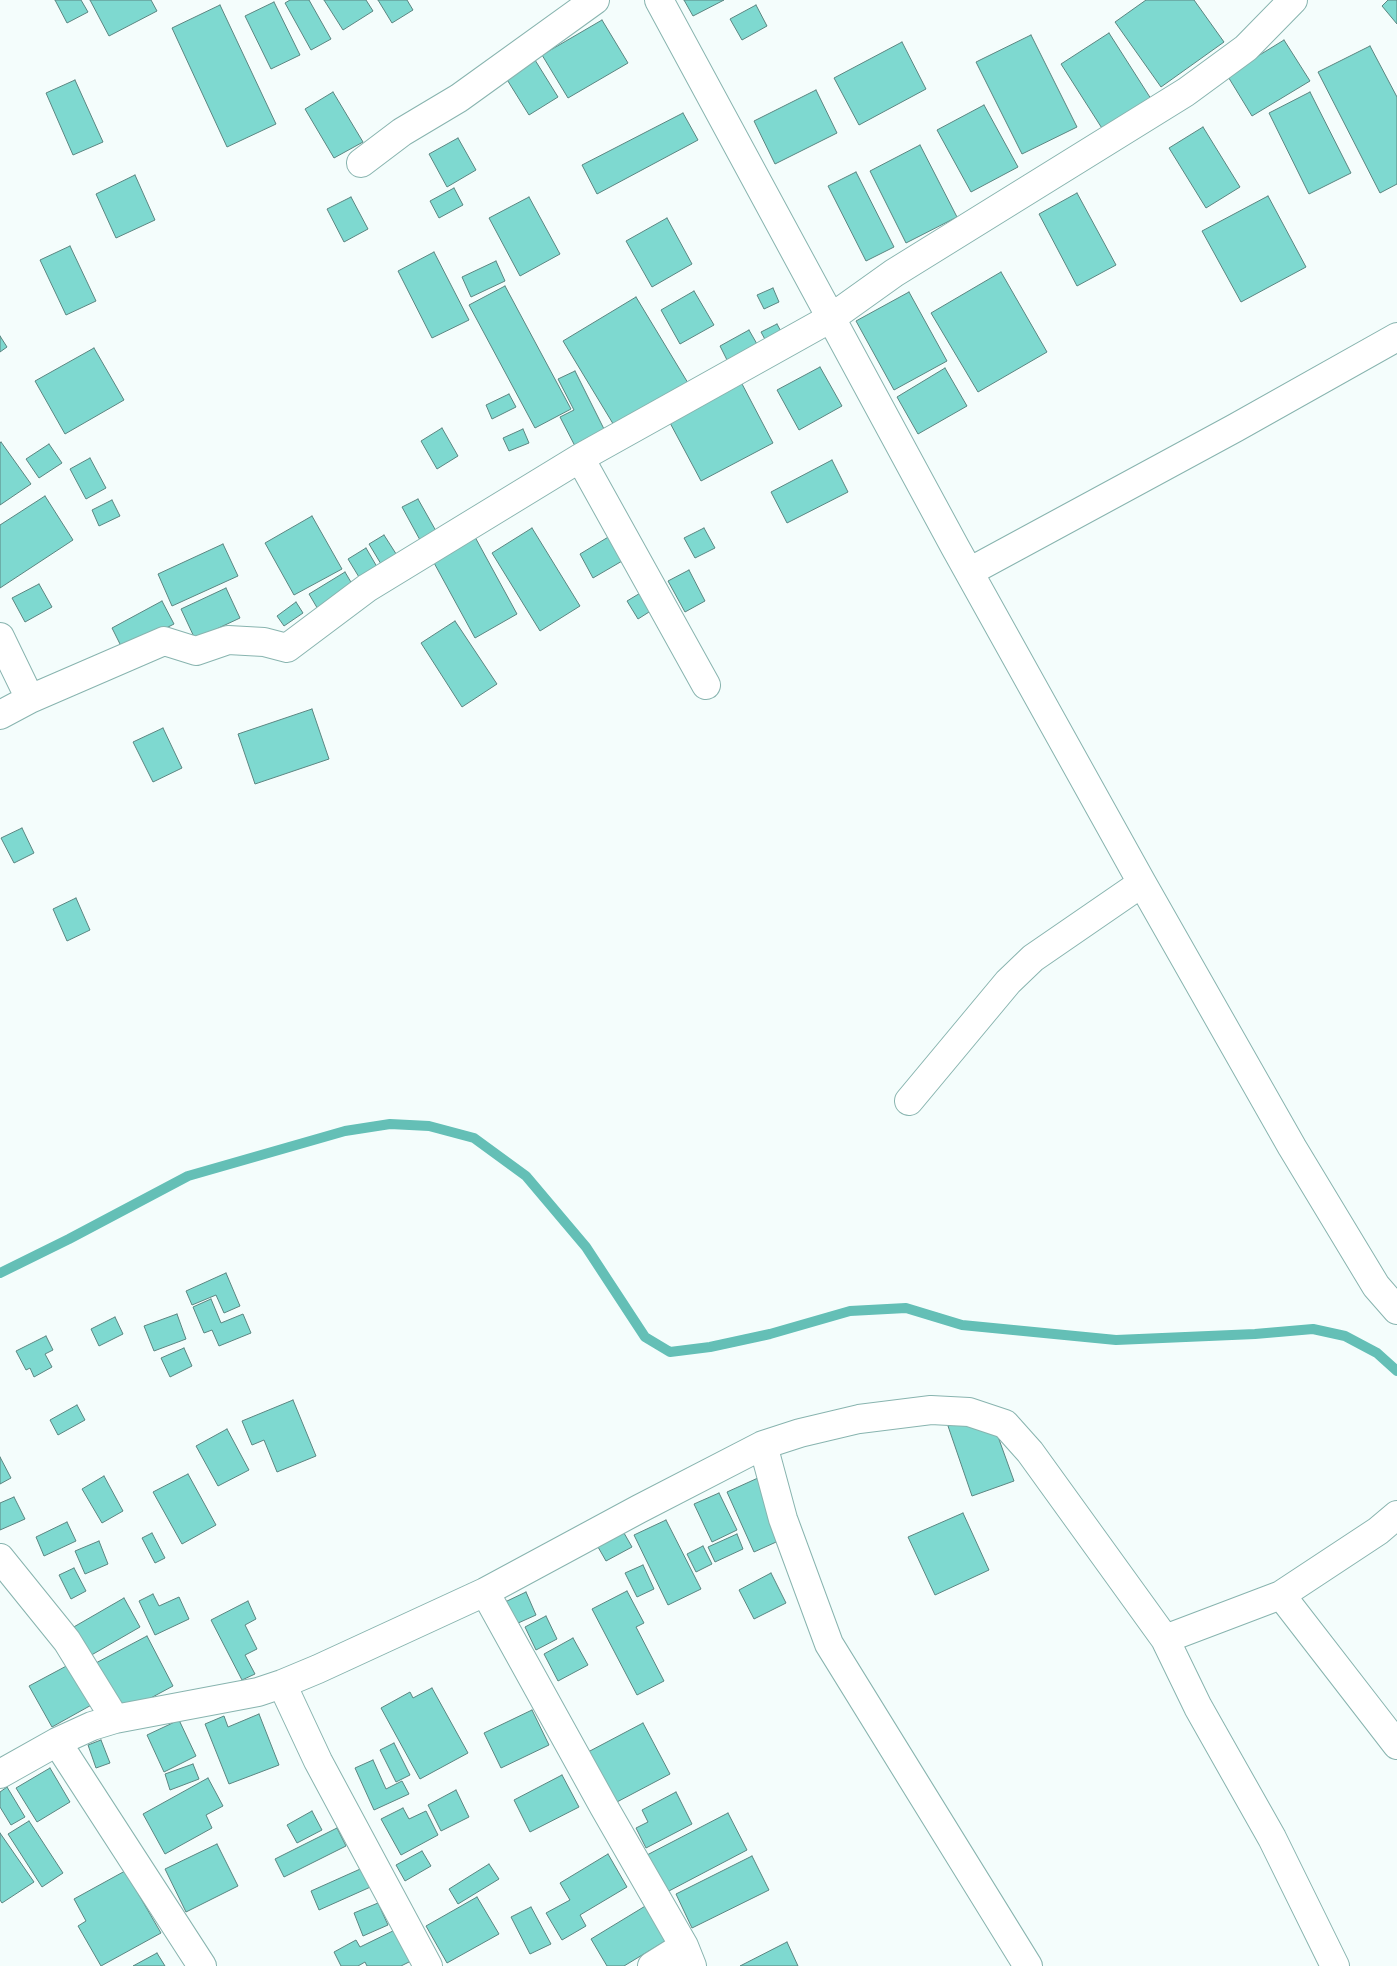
<!DOCTYPE html>
<html>
<head>
<meta charset="utf-8">
<style>
  body { margin:0 }
  canvas { display:block; background:#f4fdfc }
</style>
</head>
<body>
<canvas width="1397" height="1966"></canvas>
<script>
const ctx = document.querySelector('canvas').getContext('2d');
ctx.lineJoin = 'round';
const poly = rows => new Path2D(rows.map(r => 'M' + r).join(''));
function strokePath(path, color, width, dash) { ctx.strokeStyle = color; ctx.lineWidth = width; ctx.lineCap = dash ? 'butt' : 'round'; ctx.setLineDash(dash || []); ctx.stroke(path); }
function paint(path, color) { ctx.fillStyle = color; ctx.fill(path, 'evenodd'); }
strokePath(poly([
  [0,1273,69,1239,188,1176,345,1131,390,1124,429,1126,474,1138,526,1176,586,1247,645,1337,670,1352,710,1347,770,1334,850,1311,906,1308,962,1325,1116,1340,1255,1334,1313,1329,1345,1336,1377,1353,1397,1371]
]), '#64bfb6', 10);
const building = poly([
  [55,0,81,0,88,12,67,23,55,0],
  [90,0,151,0,157,11,109,36,90,0],
  [290,0,309,0,331,39,311,50,285,3,290,0],
  [324,0,366,0,373,11,343,30,324,0],
  [378,0,407,0,413,10,392,23,378,0],
  [684,0,724,0,693,16,684,0],
  [1146,0,1194,0,1224,42,1161,87,1115,22,1146,0],
  [1388,0,1397,0,1397,24,1382,6,1388,0],
  [274,2,300,55,271,69,245,16,274,2],
  [220,5,276,124,227,147,172,28,220,5],
  [756,5,767,26,742,40,730,19,756,5],
  [602,20,628,63,568,98,542,55,602,20],
  [1109,33,1153,102,1105,133,1061,64,1109,33],
  [1031,35,1077,127,1022,154,976,62,1031,35],
  [1284,40,1310,81,1252,116,1227,75,1284,40],
  [902,42,926,89,859,125,834,78,902,42],
  [1370,46,1397,97,1397,184,1380,193,1318,72,1370,46],
  [535,60,558,97,529,115,506,78,535,60],
  [75,80,103,142,73,155,46,93,75,80],
  [816,90,837,133,775,164,754,121,816,90],
  [333,92,363,142,334,158,305,109,333,92],
  [1310,92,1351,173,1309,194,1269,113,1310,92],
  [984,105,1018,167,971,192,937,130,984,105],
  [683,113,698,140,597,194,582,165,683,113],
  [1203,127,1240,187,1206,208,1169,148,1203,127],
  [458,138,476,170,447,187,429,154,458,138],
  [920,145,957,217,906,243,870,171,920,145],
  [856,172,894,247,866,261,828,186,856,172],
  [135,175,155,220,116,238,96,194,135,175],
  [454,188,463,205,439,218,430,201,454,188],
  [1077,193,1116,265,1077,286,1039,214,1077,193],
  [1268,196,1306,267,1241,302,1202,231,1268,196],
  [351,197,368,229,344,242,327,209,351,197],
  [529,197,560,254,520,276,489,218,529,197],
  [667,218,692,264,652,287,626,241,667,218],
  [70,246,96,301,66,315,40,260,70,246],
  [434,252,469,320,432,338,398,271,434,252],
  [496,261,505,281,471,297,462,277,496,261],
  [1001,272,1047,352,978,392,931,313,1001,272],
  [505,286,571,409,535,428,469,305,505,286],
  [773,288,779,302,764,309,757,295,773,288],
  [694,291,714,325,680,344,661,310,694,291],
  [909,292,947,361,894,390,856,321,909,292],
  [636,297,688,383,615,427,563,341,636,297],
  [777,324,784,337,768,345,761,332,777,324],
  [749,330,757,344,727,360,720,346,749,330],
  [0,336,7,347,0,352,0,336],
  [94,348,124,400,65,434,35,381,94,348],
  [820,367,842,406,799,430,777,390,820,367],
  [945,368,967,406,918,434,897,397,945,368],
  [575,371,606,433,576,448,560,417,574,410,558,379,575,371],
  [741,382,773,443,701,481,669,421,741,382],
  [509,394,516,407,492,419,486,405,509,394],
  [442,428,458,456,437,469,421,441,442,428],
  [523,429,529,443,509,451,503,438,523,429],
  [1,442,31,484,0,505,0,443,1,442],
  [49,444,62,463,39,478,26,459,49,444],
  [90,458,106,488,86,499,70,469,90,458],
  [832,460,848,492,787,523,771,492,832,460],
  [45,496,73,540,0,588,0,525,45,496],
  [418,499,436,531,420,540,402,507,418,499],
  [112,500,120,516,99,526,92,510,112,500],
  [312,516,342,569,294,595,265,543,312,516],
  [532,528,580,606,540,631,492,553,532,528],
  [704,528,715,548,695,558,684,538,704,528],
  [615,533,629,557,593,578,580,554,615,533],
  [384,535,400,560,384,569,369,544,384,535],
  [475,537,517,614,475,638,433,561,475,537],
  [223,544,238,576,172,606,158,574,223,544],
  [366,548,380,572,362,582,348,559,366,548],
  [689,570,705,601,685,612,668,581,689,570],
  [345,572,355,589,319,611,309,594,345,572],
  [39,584,52,607,25,622,12,598,39,584],
  [226,588,240,618,195,639,181,609,226,588],
  [647,589,657,607,638,619,627,601,647,589],
  [162,601,174,624,123,650,112,628,162,601],
  [296,602,303,613,284,626,277,616,296,602],
  [455,621,497,684,462,707,421,643,455,621],
  [312,709,329,759,255,784,238,734,312,709],
  [163,728,182,768,153,782,133,742,163,728],
  [22,828,34,853,14,863,1,838,22,828],
  [76,898,90,930,67,941,53,909,76,898],
  [226,1273,240,1306,224,1313,216,1295,192,1305,186,1291,226,1273],
  [211,1299,221,1323,243,1314,251,1333,219,1346,212,1330,204,1333,193,1307,211,1299],
  [177,1314,186,1339,154,1351,144,1326,177,1314],
  [115,1317,123,1334,99,1346,91,1329,115,1317],
  [46,1336,53,1350,45,1354,52,1367,34,1377,30,1368,26,1370,16,1351,46,1336],
  [184,1348,192,1366,170,1377,161,1358,184,1348],
  [293,1400,316,1456,277,1472,264,1440,252,1445,242,1421,293,1400],
  [77,1405,85,1420,58,1435,50,1420,77,1405],
  [964,1421,996,1431,1014,1481,972,1496,948,1426,964,1421],
  [227,1429,249,1470,218,1486,196,1446,227,1429],
  [0,1457,11,1478,0,1484,0,1457],
  [188,1474,216,1525,182,1544,153,1492,188,1474],
  [104,1476,123,1511,102,1523,82,1489,104,1476],
  [758,1478,785,1538,754,1552,727,1492,758,1478],
  [719,1493,737,1530,712,1542,694,1504,719,1493],
  [14,1497,25,1519,0,1530,0,1503,14,1497],
  [963,1513,989,1570,935,1595,908,1537,963,1513],
  [666,1520,701,1589,668,1605,634,1535,666,1520],
  [67,1522,76,1541,44,1556,36,1537,67,1522],
  [620,1526,632,1547,606,1561,594,1540,620,1526],
  [152,1533,165,1558,155,1563,142,1538,152,1533],
  [737,1534,743,1549,715,1562,708,1547,737,1534],
  [99,1541,108,1564,85,1574,75,1551,99,1541],
  [703,1546,712,1564,696,1572,687,1554,703,1546],
  [643,1565,654,1589,637,1597,625,1573,643,1565],
  [74,1568,86,1591,71,1599,59,1575,74,1568],
  [771,1573,786,1603,754,1619,739,1590,771,1573],
  [627,1591,644,1623,636,1627,664,1681,637,1695,592,1609,627,1591],
  [526,1592,536,1615,516,1624,505,1602,526,1592],
  [153,1594,159,1606,179,1597,189,1619,155,1635,139,1601,153,1594],
  [124,1598,140,1627,88,1657,72,1628,124,1598],
  [248,1601,256,1619,245,1625,257,1649,245,1655,255,1674,242,1680,211,1620,248,1601],
  [546,1616,557,1639,536,1650,525,1627,546,1616],
  [147,1636,173,1686,121,1714,94,1664,147,1636],
  [573,1638,588,1665,558,1681,544,1654,573,1638],
  [72,1663,95,1703,52,1727,29,1686,72,1663],
  [432,1688,468,1753,420,1779,381,1708,410,1692,413,1698,432,1688],
  [532,1710,549,1745,501,1768,484,1733,532,1710],
  [259,1714,279,1765,229,1784,205,1724,224,1716,228,1727,259,1714],
  [179,1720,196,1756,164,1772,147,1735,179,1720],
  [643,1723,670,1774,615,1803,588,1752,643,1723],
  [101,1740,110,1763,96,1768,88,1745,101,1740],
  [394,1743,410,1775,396,1782,380,1750,394,1743],
  [373,1760,386,1789,402,1781,409,1794,374,1810,355,1768,373,1760],
  [193,1764,199,1779,170,1790,165,1774,193,1764],
  [50,1768,70,1802,37,1822,16,1788,50,1768],
  [562,1775,579,1807,530,1832,514,1800,562,1775],
  [208,1778,223,1806,206,1815,212,1828,165,1854,143,1814,208,1778],
  [7,1787,25,1817,11,1825,0,1807,0,1792,7,1787],
  [456,1790,469,1817,441,1831,428,1805,456,1790],
  [676,1792,692,1824,646,1848,636,1828,648,1822,642,1810,676,1792],
  [403,1808,409,1819,426,1811,438,1835,401,1855,381,1819,403,1808],
  [312,1811,322,1830,297,1843,287,1825,312,1811],
  [728,1813,747,1850,667,1892,647,1855,728,1813],
  [29,1821,63,1873,42,1887,8,1834,29,1821],
  [337,1828,346,1846,284,1877,275,1859,337,1828],
  [0,1833,34,1882,2,1903,0,1900,0,1833],
  [217,1844,238,1886,186,1912,165,1869,217,1844],
  [422,1851,431,1866,405,1881,396,1865,422,1851],
  [608,1854,627,1887,580,1915,586,1926,562,1940,546,1913,570,1900,560,1883,608,1854],
  [752,1856,769,1890,692,1928,676,1894,752,1856],
  [489,1864,499,1879,458,1904,449,1889,489,1864],
  [367,1866,375,1885,319,1910,311,1891,367,1866],
  [125,1871,161,1933,101,1966,78,1926,86,1921,74,1899,125,1871],
  [477,1897,499,1934,447,1963,426,1926,477,1897],
  [378,1903,388,1925,363,1936,354,1913,378,1903],
  [647,1905,667,1940,624,1966,607,1966,591,1939,647,1905],
  [531,1907,551,1944,530,1954,511,1917,531,1907],
  [399,1928,415,1959,401,1966,367,1966,365,1962,358,1966,341,1966,334,1952,356,1940,360,1947,399,1928],
  [787,1942,798,1966,740,1966,787,1942],
  [157,1953,165,1966,133,1966,157,1953]
]);
paint(building, '#7ed9d0');
strokePath(building, '#5b8681', 1);
const street = poly([
  [659,0,955,547,1142,883,1292,1147,1376,1286,1397,1310],
  [361,163,402,132,459,98,595,0],
  [580,458,706,685],
  [969,572,1235,428,1397,337],
  [0,637,30,699],
  [0,715,30,699,164,641,196,651,228,640,264,642,287,648,367,588,580,458,831,318,894,273,1186,92,1246,48,1293,0],
  [909,1101,1008,982,1033,958,1142,883],
  [763,1445,783,1519,829,1644,1028,1966],
  [0,1558,67,1641,115,1719],
  [485,1592,604,1807,684,1946,692,1966],
  [1281,1595,1397,1745],
  [1165,1639,1281,1595,1378,1531,1397,1515],
  [282,1684,318,1761,428,1966],
  [57,1742,202,1966],
  [0,1774,57,1742,92,1726,115,1719,258,1692,282,1684,318,1669,485,1592,639,1509,763,1445,800,1433,859,1419,931,1410,969,1412,1005,1424,1030,1452,1165,1639,1198,1707,1272,1838,1335,1966],
  [652,1966,684,1946]
]);
strokePath(street, '#88b4af', 30);
strokePath(street, '#fff', 28);
</script>
</body>
</html>
